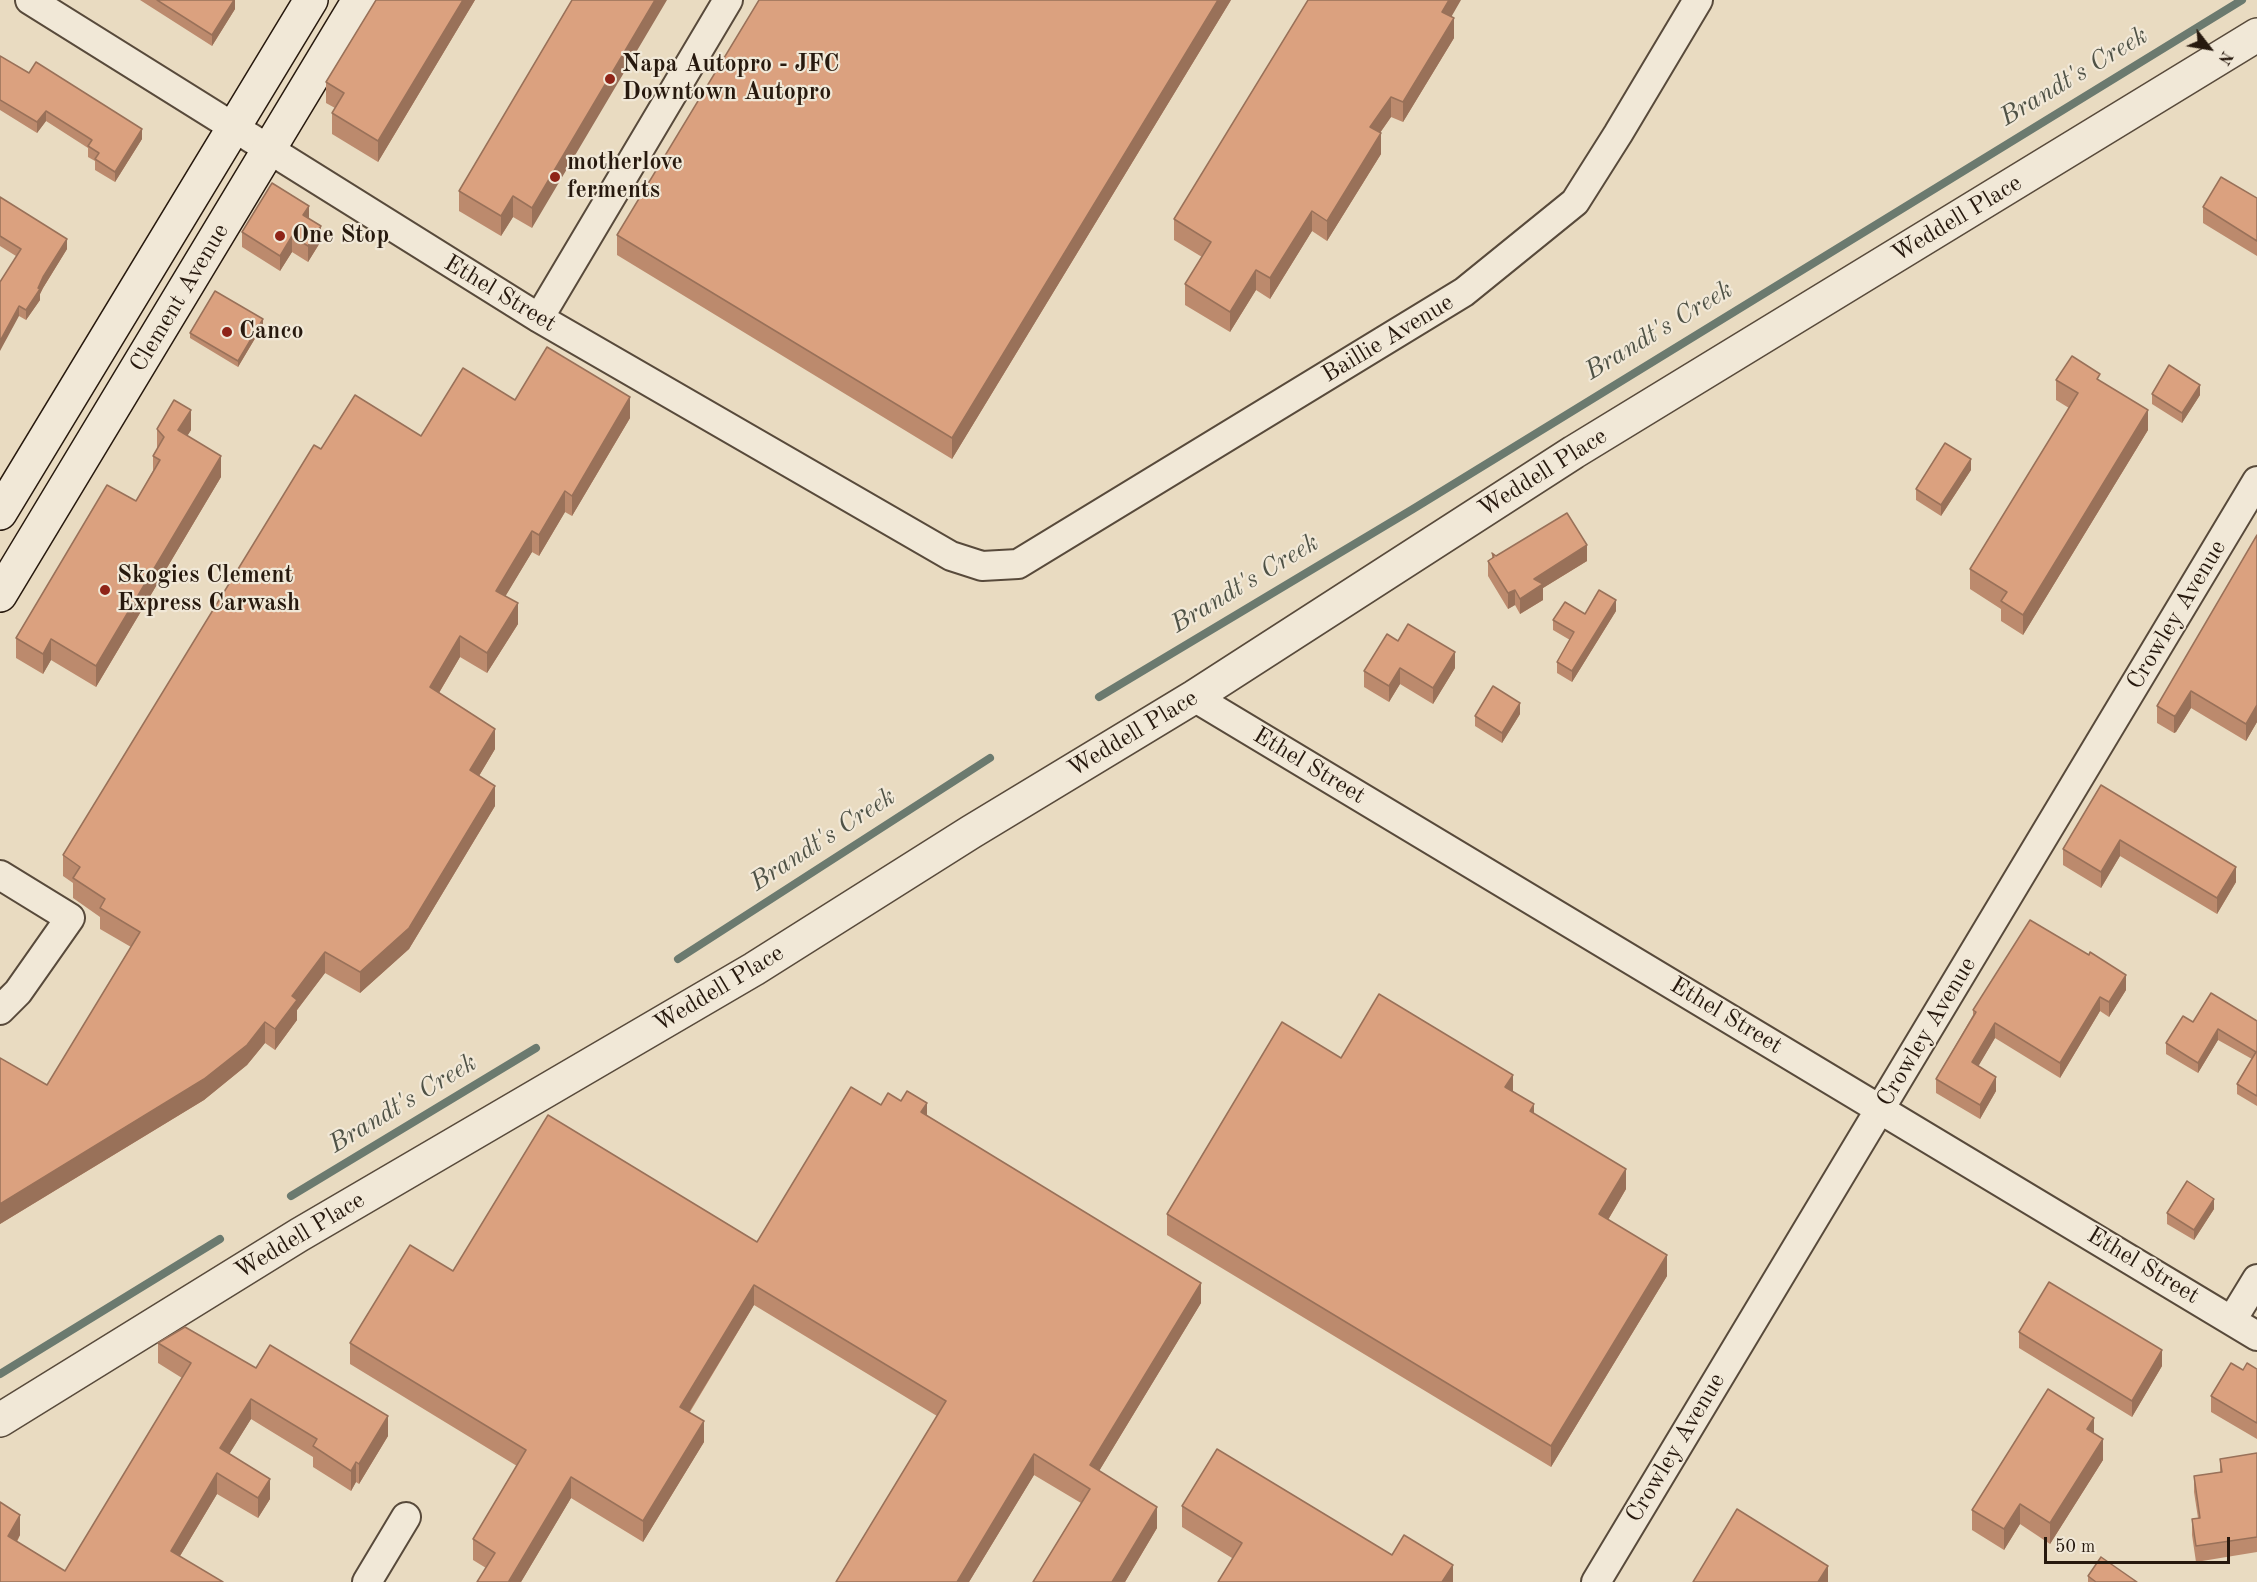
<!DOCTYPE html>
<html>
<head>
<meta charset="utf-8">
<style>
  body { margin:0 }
  #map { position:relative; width:2257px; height:1582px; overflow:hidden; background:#e9dbc1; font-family:"Old Standard TT",serif }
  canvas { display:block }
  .north { position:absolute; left:2179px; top:18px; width:60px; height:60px; -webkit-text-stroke:4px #f1e8d7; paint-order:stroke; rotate:121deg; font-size:16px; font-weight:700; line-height:24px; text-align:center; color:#27190e }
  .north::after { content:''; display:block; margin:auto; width:21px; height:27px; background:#27190e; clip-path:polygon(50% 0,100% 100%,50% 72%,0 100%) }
  .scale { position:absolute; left:2044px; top:1537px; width:186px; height:27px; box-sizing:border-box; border:3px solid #27190e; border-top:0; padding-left:8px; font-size:18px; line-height:21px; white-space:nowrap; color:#27190e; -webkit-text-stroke:4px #f1e8d7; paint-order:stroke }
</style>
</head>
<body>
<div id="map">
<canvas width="2257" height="1582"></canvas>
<div class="north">N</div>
<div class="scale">50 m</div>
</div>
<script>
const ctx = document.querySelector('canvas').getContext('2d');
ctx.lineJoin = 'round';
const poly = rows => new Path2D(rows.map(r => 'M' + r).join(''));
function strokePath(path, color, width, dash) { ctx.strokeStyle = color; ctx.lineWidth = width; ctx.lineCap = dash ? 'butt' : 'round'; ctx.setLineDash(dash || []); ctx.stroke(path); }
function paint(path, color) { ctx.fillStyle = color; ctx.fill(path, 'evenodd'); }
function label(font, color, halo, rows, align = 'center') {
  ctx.font = font + ' "Old Standard TT",serif'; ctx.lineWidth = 4.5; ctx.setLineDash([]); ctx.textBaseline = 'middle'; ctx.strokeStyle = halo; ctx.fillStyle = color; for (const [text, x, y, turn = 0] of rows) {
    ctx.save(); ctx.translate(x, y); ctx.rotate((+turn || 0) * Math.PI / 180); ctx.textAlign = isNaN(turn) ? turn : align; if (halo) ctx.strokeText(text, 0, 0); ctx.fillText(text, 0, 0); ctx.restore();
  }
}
strokePath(poly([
  [1099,697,1413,509,2242,0],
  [678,959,990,758],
  [291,1196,536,1048],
  [0,1374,220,1239]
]), '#6b7a6f', 8);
const minor = poly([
  [30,0,539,318,951,556,982,566,1018,564,1464,292,1575,202,1618,134,1698,0],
  [539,318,728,0],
  [1194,697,2257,1336],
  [0,875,70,918,18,992,0,1010],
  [2232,1320,2257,1279],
  [367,1582,406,1517],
  [1596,1582,2257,481]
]);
const tertiary = poly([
  [0,1420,299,1235,754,969,971,832,1194,697,1574,452,2257,35]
]);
const secondary = poly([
  [0,513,311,0],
  [0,595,359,0]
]);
strokePath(minor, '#584a3b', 32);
strokePath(tertiary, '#584a3b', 36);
strokePath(secondary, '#27190e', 36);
strokePath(minor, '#f1e8d7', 28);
strokePath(tertiary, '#f1e8d7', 33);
strokePath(secondary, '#f1e8d7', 33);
paint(poly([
  [140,0,235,0,235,9,212,46],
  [376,0,475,0,378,162,332,134,332,113,335,108,326,103,326,82],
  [572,0,532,228,513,217,501,236,459,211,459,191],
  [1231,0,952,459,617,255,617,235],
  [1451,17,1454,38,1403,122,1391,117,1380,133,1381,154,1327,241,1312,231,1270,299,1256,290,1230,332,1185,305,1185,284,1202,257,1174,240,1174,219],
  [0,56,142,139,115,182,95,170,95,161,88,157,88,148,46,121,37,133,0,110],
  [0,197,67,249,43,288,40,294,40,300,26,320,19,316,16,256,0,246],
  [2257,198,2257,256,2203,223,2203,207],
  [309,218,321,241,308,262,292,252,280,271,242,247,242,232],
  [263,325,238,367,190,338,190,333],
  [2056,380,2100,381,2148,430,2023,635,2001,621,2001,609,1970,589,1970,569,2069,408,2056,400],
  [2152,394,2200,395,2182,423,2152,404],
  [515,400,630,418,572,516,565,512,539,556,532,552,505,596,518,624,487,673,460,657,439,693,495,749,479,776,495,806,409,949,360,993,325,973,297,1010,297,1020,275,1050,265,1043,247,1065,204,1100,0,1224,0,1058,47,1085,131,947,100,929,100,917,73,898,73,883,63,876,63,855,321,449,421,436],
  [157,429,191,430,187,436,221,477,96,687,51,660,43,674,16,658,16,638,136,501,153,471,153,456,157,450],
  [1971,470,1941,516,1916,500,1916,489],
  [2257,535,2257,722,2246,741,2191,708,2176,732,2174,733,2157,723,2157,706],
  [1492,553,1496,556,1587,561,1543,588,1543,600,1520,614,1515,605,1508,609,1488,576,1488,561,1492,558],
  [1616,611,1572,682,1557,673,1557,662,1570,640,1553,630,1553,620],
  [1398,641,1455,668,1433,704,1400,684,1389,702,1364,687,1364,671],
  [1520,714,1502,743,1475,726,1475,716],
  [2101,785,2236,882,2217,914,2120,856,2101,888,2063,865,2063,849],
  [2126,990,2109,1017,2100,1011,2060,1078,1995,1038,1978,1066,1996,1091,1980,1119,1936,1093,1936,1079,1973,1015,1973,1010],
  [2257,1021,2257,1106,2237,1094,2237,1084,2252,1059,2218,1040,2198,1073,2166,1054,2166,1043,2193,1022],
  [1341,1058,1513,1091,1534,1113,1626,1189,1608,1220,1667,1276,1551,1467,1167,1235,1167,1214],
  [881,1105,927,1116,1201,1303,1099,1471,1157,1528,1125,1582,1033,1582,1081,1503,1034,1475,969,1582,836,1582,937,1416,754,1305,690,1412,704,1442,643,1542,571,1498,521,1582,477,1582,486,1568,473,1560,473,1539,517,1466,350,1364,350,1343,453,1271,757,1242],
  [2214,1209,2194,1240,2167,1224,2167,1213],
  [2019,1332,2162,1366,2132,1417,2019,1348],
  [158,1343,256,1368,388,1436,359,1484,356,1482,351,1491,313,1467,313,1457,251,1419,229,1454,270,1499,258,1518,217,1494,180,1556,0,1582,20,1515,20,1535,17,1542,65,1571,182,1378,158,1363],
  [2257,1369,2257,1439,2211,1412,2211,1396,2243,1370],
  [2094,1434,2103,1460,2050,1544,2020,1524,2004,1550,1972,1530,1972,1510],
  [2257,1453,2257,1552,2196,1562,2192,1535,2192,1519,2198,1518,2194,1492,2194,1476,2220,1472,2220,1459],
  [1182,1506,1392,1555,1453,1582,1232,1558,1182,1527],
  [2088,1576,2137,1582,2088,1582]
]), '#bc8a6d');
paint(poly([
  [234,0,235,0,235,9,212,46,212,35],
  [463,0,475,0,378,162,378,141],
  [655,0,667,0,532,228,532,208],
  [1218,0,1231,0,952,459,952,438],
  [1449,0,1461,0,1442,33,1442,12],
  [1454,18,1454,38,1403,122,1403,102],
  [1391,97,1391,117,1370,147,1370,127],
  [46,111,46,121,37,133,37,122],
  [142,129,142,139,115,182,115,172],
  [1381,133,1381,154,1327,241,1327,221],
  [513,196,513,217,501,236,501,216],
  [309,206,309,221,303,215],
  [1312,211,1312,231,1270,299,1270,278],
  [321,226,321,241,308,262,308,246],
  [292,236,292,252,280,271,280,256],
  [67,239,67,249,43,288,40,294,40,300,26,320,26,310,43,277],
  [1256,270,1256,290,1230,332,1230,312],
  [19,306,19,316,0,351,0,341],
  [263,319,263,325,238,367,238,361],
  [2200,385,2200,395,2182,423,2182,413],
  [630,397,630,418,572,516,572,496],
  [191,410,191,430,178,451,178,430],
  [2148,410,2148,430,2023,635,2023,615],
  [221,456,221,477,96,687,96,666],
  [1971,459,1971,470,1941,516,1941,505],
  [565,491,565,512,539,556,539,535],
  [532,531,532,552,496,612,496,591],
  [1587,545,1587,561,1543,588,1543,600,1520,614,1520,599,1534,579],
  [1515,590,1515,605,1508,609,1508,593],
  [1616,600,1616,611,1572,682,1572,671],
  [518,603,518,624,487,673,487,653],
  [460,636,460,657,430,708,430,687],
  [51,639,51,660,43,674,43,654],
  [1455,652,1455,668,1433,704,1433,688],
  [1400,668,1400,684,1389,702,1389,686],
  [2191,691,2191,708,2176,732,2174,733,2174,716],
  [1520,703,1520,714,1502,743,1502,733],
  [2257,705,2257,722,2246,741,2246,724],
  [495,729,495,749,470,791,470,770],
  [495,786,495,806,409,949,360,993,360,972],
  [2120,840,2120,856,2101,888,2101,872],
  [2236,867,2236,882,2217,914,2217,898],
  [325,952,325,973,297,1010,297,1020,275,1050,275,1029,292,996],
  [2126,975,2126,990,2109,1017,2109,1002],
  [2100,997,2100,1011,2060,1078,2060,1063],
  [265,1022,265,1043,247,1065,204,1100,0,1224,0,1204],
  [1995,1023,1995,1038,1972,1077,1972,1062],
  [2218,1029,2218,1040,2198,1073,2198,1063],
  [1513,1075,1513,1095,1505,1087],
  [1996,1077,1996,1091,1980,1119,1980,1105],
  [927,1103,927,1123,921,1112],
  [1534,1104,1534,1125,1530,1111],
  [1626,1169,1626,1189,1599,1235,1599,1214],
  [2214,1199,2214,1209,2194,1240,2194,1230],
  [1667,1255,1667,1276,1551,1467,1551,1446],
  [1201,1283,1201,1303,1090,1486,1090,1465],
  [754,1285,754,1305,680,1427,680,1407],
  [2162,1350,2162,1366,2132,1417,2132,1401],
  [251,1399,251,1419,220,1469,220,1448],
  [388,1416,388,1436,359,1484,359,1464],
  [2094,1418,2094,1439,2087,1429],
  [704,1421,704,1442,643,1542,643,1521],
  [2103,1439,2103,1460,2050,1544,2050,1523],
  [1034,1454,1034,1475,969,1582,957,1582],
  [356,1462,356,1482,351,1491,351,1471],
  [217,1473,217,1494,171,1571,171,1551],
  [571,1477,571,1498,521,1582,509,1582],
  [270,1479,270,1499,258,1518,258,1498],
  [2020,1504,2020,1524,2004,1550,2004,1529],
  [1157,1507,1157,1528,1125,1582,1112,1582],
  [20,1515,20,1535,8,1556,8,1536],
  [1453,1565,1453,1582,1442,1582],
  [1828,1566,1828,1582,1818,1582]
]), '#997159');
const building = poly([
  [157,0,234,0,212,35,157,0],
  [376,0,463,0,378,141,332,113,344,93,326,82,376,0],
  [572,0,655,0,532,208,513,196,501,216,459,191,572,0],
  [759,0,1218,0,952,438,617,235,759,0],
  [1308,0,1449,0,1442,12,1454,18,1403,102,1391,97,1370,127,1381,133,1327,221,1312,211,1270,278,1256,270,1230,312,1185,284,1211,242,1174,219,1308,0],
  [0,56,29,73,36,62,142,129,115,172,95,159,99,153,88,146,92,140,46,111,37,122,0,100,0,56],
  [2221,177,2257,198,2257,241,2203,207,2221,177],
  [272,183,309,206,303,215,321,226,308,246,292,236,280,256,242,232,272,183],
  [0,197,67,239,43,277,38,288,40,289,26,310,19,306,0,341,0,282,21,249,0,236,0,197],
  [215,291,263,319,238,361,190,333,215,291],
  [547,347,630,397,572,496,565,491,539,535,532,531,496,591,518,603,487,653,460,636,430,687,495,729,470,770,495,786,409,928,360,972,325,952,292,996,297,1000,275,1029,265,1022,247,1045,204,1079,0,1204,0,1058,47,1085,140,932,100,908,105,899,73,878,80,867,63,855,314,445,321,449,355,395,421,436,463,368,515,400,547,347],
  [2072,356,2100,374,2097,379,2148,410,2023,615,2001,601,2007,592,1970,569,2078,393,2056,380,2072,356],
  [2169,365,2200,385,2182,413,2152,394,2169,365],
  [174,400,191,410,178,430,221,456,96,666,51,639,43,654,16,638,107,485,136,501,160,460,153,456,164,437,157,429,174,400],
  [1945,443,1971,459,1941,505,1916,489,1945,443],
  [1567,513,1587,545,1534,579,1543,584,1520,599,1515,590,1508,593,1488,561,1494,557,1492,553,1496,556,1567,513],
  [2257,535,2257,705,2246,724,2191,691,2176,715,2174,716,2157,706,2257,535],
  [1599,590,1616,600,1572,671,1557,662,1574,632,1553,620,1565,602,1585,614,1599,590],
  [1408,624,1455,652,1433,688,1400,668,1389,686,1364,671,1387,634,1398,641,1408,624],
  [1493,686,1520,703,1502,733,1475,716,1493,686],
  [2101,785,2236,867,2217,898,2120,840,2101,872,2063,849,2101,785],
  [2030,920,2089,955,2090,952,2126,975,2109,1002,2100,997,2060,1063,1995,1023,1972,1062,1996,1077,1980,1105,1936,1079,1976,1012,1973,1010,2030,920],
  [2211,993,2257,1021,2257,1096,2237,1084,2256,1052,2218,1029,2198,1063,2166,1043,2183,1016,2193,1022,2211,993],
  [1379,994,1513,1075,1505,1087,1534,1104,1530,1111,1626,1169,1599,1214,1667,1255,1551,1446,1167,1214,1282,1022,1341,1058,1379,994],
  [851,1087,881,1105,888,1093,901,1101,907,1091,927,1103,921,1112,1201,1283,1090,1465,1157,1507,1112,1582,1033,1582,1090,1489,1034,1454,957,1582,836,1582,946,1401,754,1285,680,1407,704,1421,643,1521,571,1477,509,1581,510,1582,477,1582,495,1553,473,1539,526,1450,350,1343,410,1245,453,1271,548,1115,757,1242,851,1087],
  [2187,1181,2214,1199,2194,1230,2167,1213,2187,1181],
  [2049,1282,2162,1350,2132,1401,2019,1332,2049,1282],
  [185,1327,256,1368,270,1345,388,1416,359,1464,356,1462,351,1471,313,1446,317,1439,251,1399,220,1448,270,1479,258,1498,217,1473,171,1551,223,1582,0,1582,0,1502,20,1515,8,1536,65,1571,191,1363,158,1343,185,1327],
  [2231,1363,2243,1370,2247,1363,2257,1369,2257,1423,2211,1396,2231,1363],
  [2048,1389,2094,1418,2087,1429,2103,1439,2050,1523,2020,1504,2004,1529,1972,1510,2048,1389],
  [1217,1449,1392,1555,1404,1535,1453,1565,1442,1582,1218,1582,1242,1543,1182,1506,1217,1449],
  [2257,1453,2257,1537,2196,1546,2192,1519,2200,1518,2194,1476,2222,1472,2220,1459,2257,1453],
  [1737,1509,1828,1566,1818,1582,1693,1582,1737,1509],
  [2101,1557,2137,1582,2096,1582,2088,1576,2101,1557]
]);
paint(building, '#dba17f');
strokePath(building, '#997159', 1.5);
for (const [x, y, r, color] of [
  [610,79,6,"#8f2418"],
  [555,177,6,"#8f2418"],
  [280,236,6,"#8f2418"],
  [227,332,6,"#8f2418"],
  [105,590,6,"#8f2418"]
]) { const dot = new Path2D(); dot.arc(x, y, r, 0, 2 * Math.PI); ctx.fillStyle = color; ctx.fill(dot); strokePath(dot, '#f1e8d7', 2); }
label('bold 24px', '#27190e', '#f1e8d7', [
  ["Napa Autopro - JFC",622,65],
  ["Downtown Autopro",622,93],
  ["motherlove",567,163],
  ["ferments",567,191],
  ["One Stop",292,236],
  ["Canco",239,332],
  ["Skogies Clement",117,576],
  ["Express Carwash",117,604]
], 'left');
label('24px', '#27190e', '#f1e8d7', [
  ["Weddell Place",1957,219,-31],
  ["Ethel Street",500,294,31],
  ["Clement Avenue",180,298,-59],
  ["Baillie Avenue",1388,339,-31],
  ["Weddell Place",1543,473,-32],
  ["Crowley Avenue",2177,615,-59],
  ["Weddell Place",1133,734,-31],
  ["Ethel Street",1309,766,31],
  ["Weddell Place",719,989,-31],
  ["Ethel Street",1726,1016,31],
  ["Crowley Avenue",1927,1032,-59],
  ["Weddell Place",300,1236,-31],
  ["Ethel Street",2143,1266,31],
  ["Crowley Avenue",1676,1448,-59]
]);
label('italic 26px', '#4f5246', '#f1e8d7', [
  ["Brandt's Creek",2074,77,-31],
  ["Brandt's Creek",1659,331,-31],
  ["Brandt's Creek",1245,584,-31],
  ["Brandt's Creek",823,840,-33],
  ["Brandt's Creek",403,1104,-31]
]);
</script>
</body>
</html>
